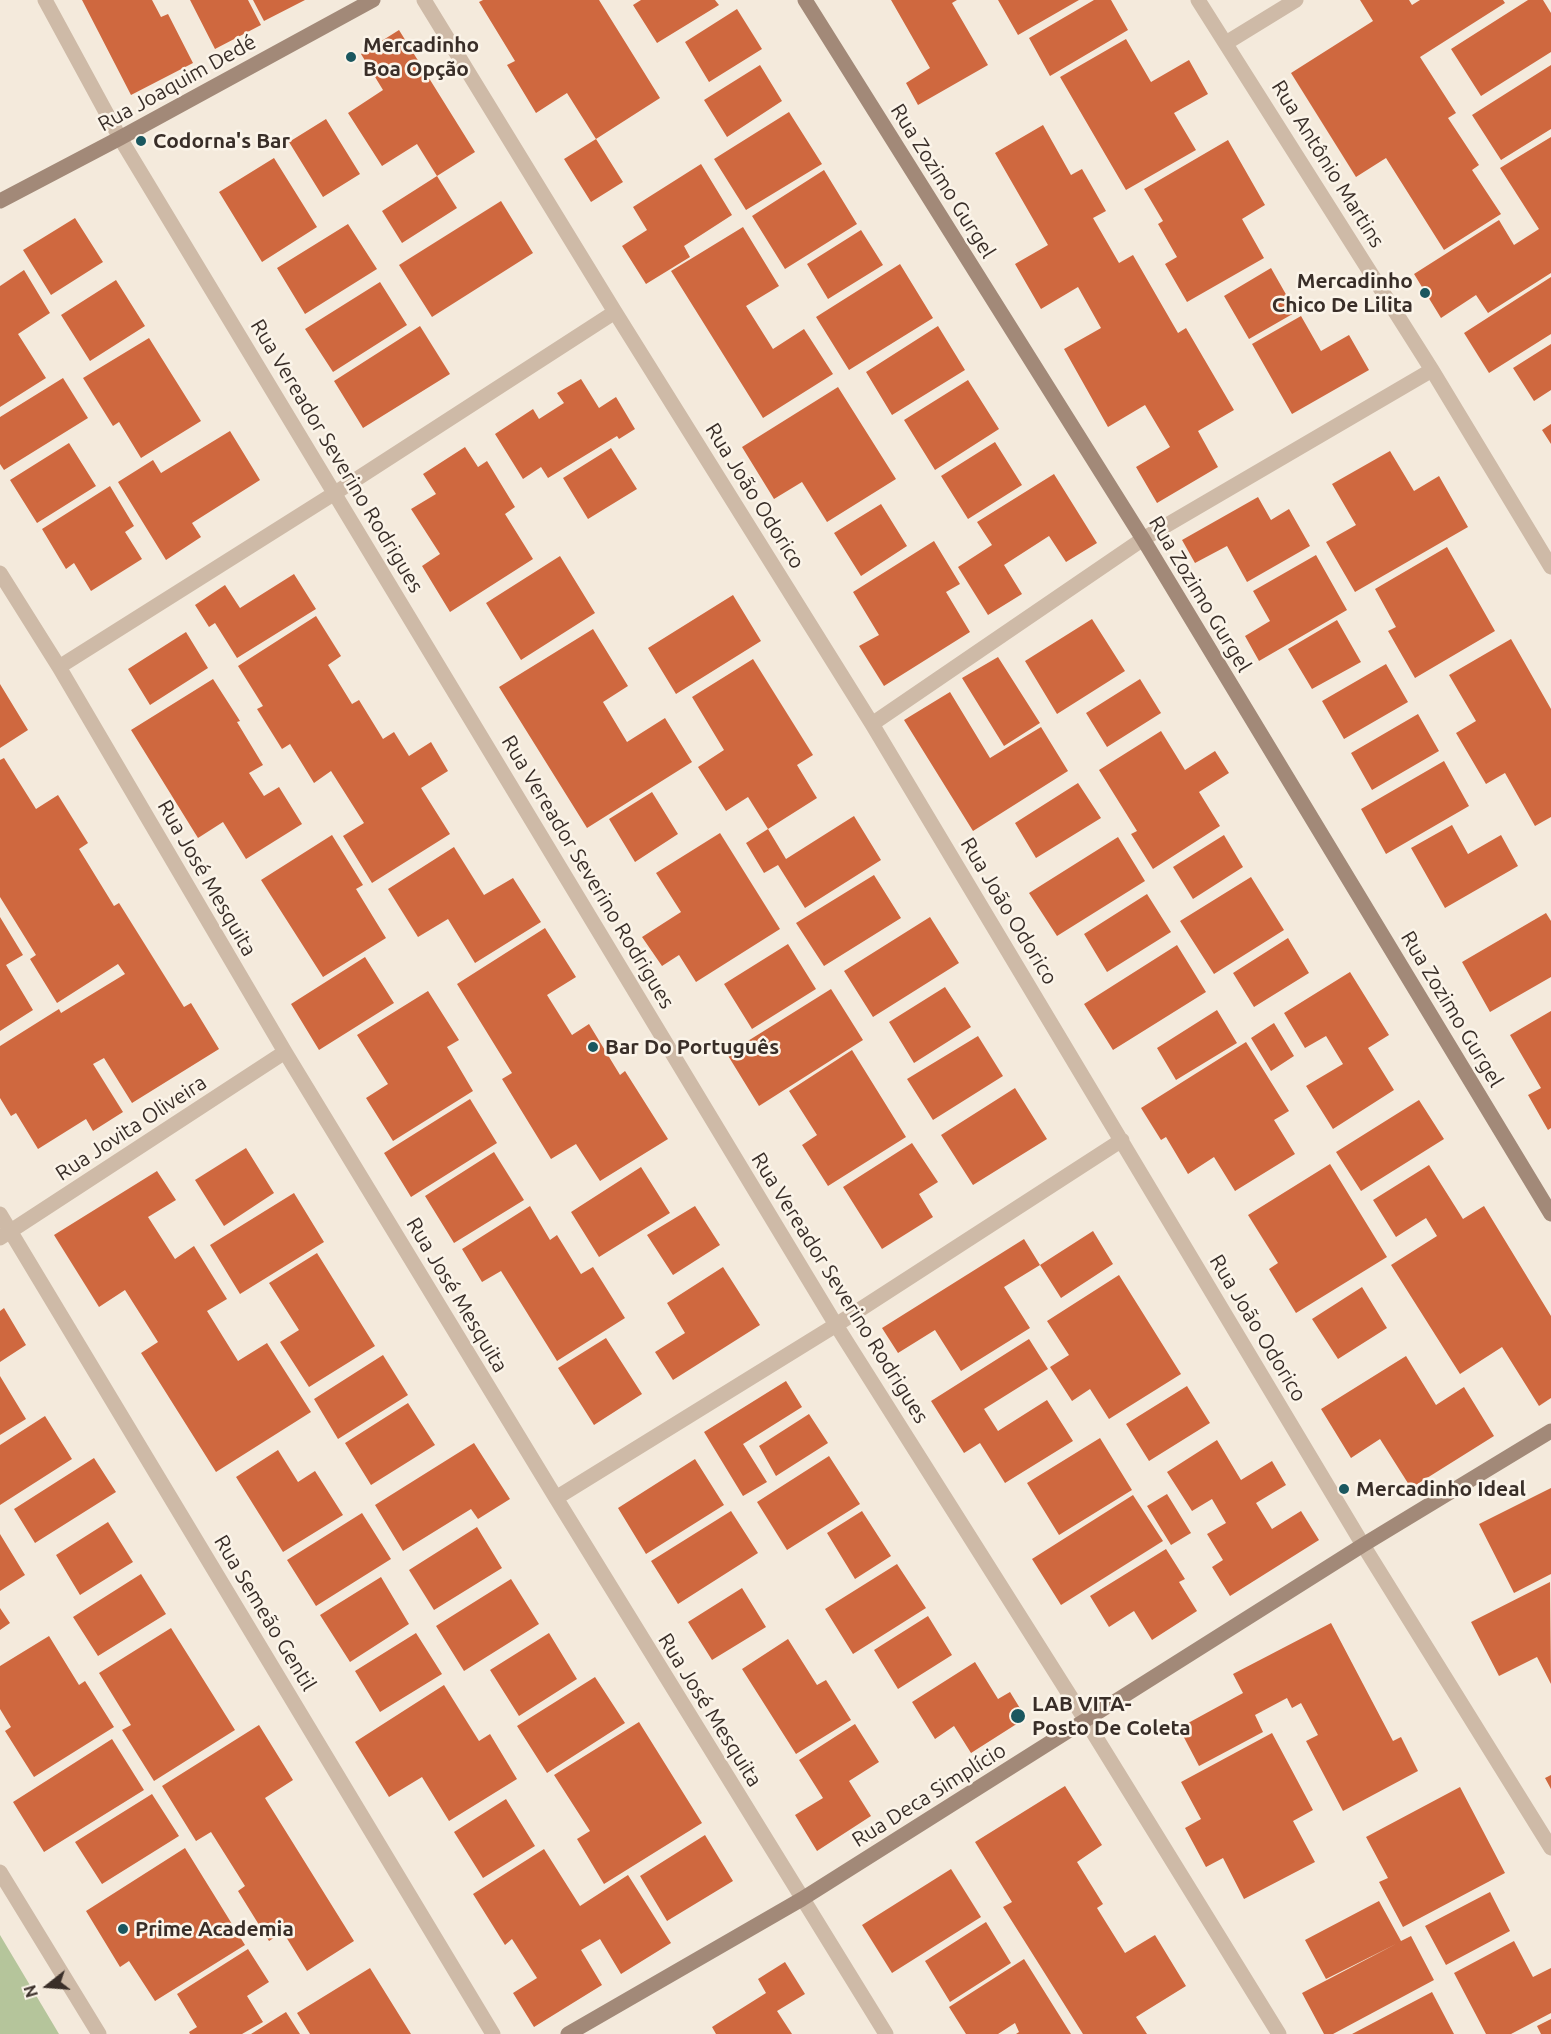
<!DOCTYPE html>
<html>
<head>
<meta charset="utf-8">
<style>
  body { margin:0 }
  #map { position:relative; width:1551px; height:2034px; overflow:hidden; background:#f4eadc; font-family:Ubuntu,sans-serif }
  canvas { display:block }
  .north { position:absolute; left:18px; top:1956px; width:60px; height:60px; -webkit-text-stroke:4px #fbf4e9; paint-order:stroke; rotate:253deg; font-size:16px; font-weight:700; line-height:24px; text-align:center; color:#392e28 }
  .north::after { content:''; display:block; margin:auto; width:21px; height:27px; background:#392e28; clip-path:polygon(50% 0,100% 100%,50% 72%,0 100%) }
</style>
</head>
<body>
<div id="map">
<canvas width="1551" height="2034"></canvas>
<div class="north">N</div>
</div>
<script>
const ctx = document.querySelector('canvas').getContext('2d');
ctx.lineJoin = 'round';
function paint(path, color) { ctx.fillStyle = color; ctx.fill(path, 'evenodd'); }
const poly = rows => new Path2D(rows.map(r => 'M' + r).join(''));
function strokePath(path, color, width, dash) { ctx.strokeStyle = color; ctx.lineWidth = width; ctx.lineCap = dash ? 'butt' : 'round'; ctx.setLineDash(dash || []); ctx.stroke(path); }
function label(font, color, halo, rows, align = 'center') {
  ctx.font = font + ' Ubuntu,sans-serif'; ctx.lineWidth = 5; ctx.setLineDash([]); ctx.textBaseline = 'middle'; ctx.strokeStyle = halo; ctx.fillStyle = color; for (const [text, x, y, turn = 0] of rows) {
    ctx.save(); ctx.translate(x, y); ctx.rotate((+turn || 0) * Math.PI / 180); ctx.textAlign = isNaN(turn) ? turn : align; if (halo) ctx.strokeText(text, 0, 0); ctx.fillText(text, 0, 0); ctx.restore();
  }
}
paint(poly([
  [0,1935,59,2034,0,2034]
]), '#b5c59b');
paint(poly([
  [82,0,152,0,161,17,168,14,193,63,131,95],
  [190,0,248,0,261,25,215,49],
  [253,0,305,0,264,21],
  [483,0,599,0,660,98,596,139,567,93,536,113,507,65,515,61,479,2],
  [641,0,715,0,719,5,657,43,633,5],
  [891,0,957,0,952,3,988,65,918,105,906,83,930,68],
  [998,0,1079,0,1018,35],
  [1094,0,1111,0,1128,30,1050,76,1029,38],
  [1360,0,1409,0,1412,5,1420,0,1503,0,1505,3,1420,57,1456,113,1448,118,1479,165,1472,170,1501,214,1444,250,1386,158,1356,177,1291,73,1373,21],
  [1528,0,1543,0,1551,13,1551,52,1481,96,1451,49],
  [737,9,762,49,709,82,685,42],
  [399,30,475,152,437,176,417,144,382,166,348,113,383,90,361,54],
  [1126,39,1151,82,1189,60,1208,94,1174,113,1196,150,1126,190,1060,77],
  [760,65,782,101,727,137,704,100],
  [1551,65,1551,129,1501,160,1472,115],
  [789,112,822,164,746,210,714,159],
  [326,119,360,174,323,197,289,142],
  [1043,125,1071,175,1082,169,1106,211,1093,218,1119,263,1133,255,1178,333,1186,328,1234,410,1198,431,1218,467,1157,503,1136,467,1170,447,1145,405,1108,427,1064,349,1101,328,1078,287,1041,309,1015,264,1048,245,995,153],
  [1551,137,1551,273,1488,313,1476,295,1441,318,1414,274,1499,220,1514,245,1539,229,1500,168],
  [596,139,623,182,591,202,564,159],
  [1228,140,1265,205,1242,219,1264,258,1187,302,1165,264,1177,257,1158,224,1163,221,1144,189],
  [274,158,317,227,262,262,219,192],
  [701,164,732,215,684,246,690,257,646,284,622,246,647,230,633,207],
  [824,170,857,224,785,269,752,216],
  [437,176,457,208,402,243,382,211],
  [501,201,533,253,432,317,399,265],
  [75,218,103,262,51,295,23,250],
  [348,224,377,269,305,314,277,268],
  [743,227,779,286,746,306,773,349,804,329,833,374,763,418,671,271],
  [861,230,883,265,828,299,807,264],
  [900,264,933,318,849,370,816,317],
  [1271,268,1296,312,1249,339,1224,296],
  [24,270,50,313,18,334,46,378,0,407,0,286],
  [1551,277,1551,334,1489,373,1464,333],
  [116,280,145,326,90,361,61,315],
  [380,282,407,325,333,372,305,329],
  [1301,316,1321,351,1349,335,1369,370,1292,414,1252,344],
  [420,326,450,374,363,428,334,381],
  [938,326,965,370,892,415,866,372],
  [149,338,201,421,141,458,119,422,113,426,83,378],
  [1551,344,1551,390,1534,401,1513,368],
  [63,378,88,418,4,470,0,464,0,417],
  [581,379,599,408,616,397,635,429,619,439,617,436,548,478,541,467,523,479,495,434,533,409,539,419,564,403,557,393],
  [968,380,999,429,935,470,904,420],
  [838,387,896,479,827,522,802,482,774,499,742,447],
  [1551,424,1551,444,1542,430],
  [230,431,260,480,192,523,201,537,166,560,118,482,153,460,161,473],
  [995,442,1022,485,968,519,941,476],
  [69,443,96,486,37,523,10,480],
  [465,447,478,467,487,461,515,507,505,514,533,559,450,612,422,566,440,554,411,509,436,494,423,474],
  [611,448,637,489,588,519,563,478],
  [1390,451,1414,491,1439,476,1468,527,1355,592,1326,542,1356,525,1332,484],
  [1054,474,1097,543,1066,562,1049,536,1004,565,1022,594,988,615,958,567,992,545,977,522],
  [110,486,134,526,125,532,142,559,91,591,74,563,66,569,42,529],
  [1258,497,1271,520,1289,509,1310,546,1247,582,1227,546,1195,563,1182,540],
  [881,504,907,546,861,576,834,533],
  [934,541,960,584,946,592,970,632,884,686,859,646,879,635,853,592],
  [1447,547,1495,631,1415,678,1388,631,1396,627,1375,589],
  [1316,555,1347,610,1259,661,1245,636,1270,621,1253,591],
  [560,556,595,613,521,660,486,603],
  [294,574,316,609,237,658,215,623,209,627,195,605,225,585,240,608],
  [733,595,761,641,676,694,648,648],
  [316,616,341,656,328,665,352,704,359,700,383,739,394,732,409,756,431,742,448,771,421,788,450,834,372,883,343,836,364,823,331,771,314,783,290,744,282,749,257,709,263,706,238,666],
  [1092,619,1125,671,1057,714,1025,661],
  [1337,620,1361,662,1312,689,1288,649],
  [593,629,628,686,603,702,627,742,665,718,692,762,587,828,499,687],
  [186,632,208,668,150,705,128,669],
  [1511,639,1551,709,1551,817,1535,826,1505,773,1486,784,1456,733,1476,721,1449,675],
  [998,657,1040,723,1004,746,962,678],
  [753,659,813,755,797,765,817,798,768,829,786,859,854,816,881,860,805,908,778,865,764,873,746,843,768,829,748,797,726,811,698,767,724,750,692,697],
  [1386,664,1408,702,1344,739,1322,701],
  [213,679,240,721,237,722,263,765,249,773,264,796,279,787,302,824,246,859,223,822,198,838,131,730],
  [1140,679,1161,713,1107,747,1086,713],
  [0,684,28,730,0,748],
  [950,692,990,758,1041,727,1068,771,973,831,904,720],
  [1418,714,1439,751,1372,790,1351,753],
  [1161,731,1185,770,1215,751,1229,773,1199,792,1220,826,1153,869,1131,834,1137,831,1099,770],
  [4,758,36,809,58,795,88,843,79,849,114,906,119,903,184,1007,191,1003,219,1049,132,1103,104,1058,93,1064,123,1112,93,1131,86,1119,38,1149,16,1113,11,1116,0,1098,0,1046,59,1009,61,1013,125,974,118,964,57,1003,30,959,36,955,0,897,0,760],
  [1444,761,1469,806,1386,854,1361,809],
  [1078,783,1101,818,1036,858,1015,823],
  [652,792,678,834,635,862,609,819],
  [1452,825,1468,854,1501,835,1518,866,1445,908,1411,848],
  [720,833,780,929,696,982,679,955,662,966,642,937,681,912,656,873],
  [332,835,363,885,356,889,386,938,323,977,261,880],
  [1224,835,1243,867,1193,899,1173,867],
  [1118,837,1145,881,1057,936,1029,893],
  [454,847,484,895,513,878,541,922,475,963,448,919,418,937,388,889],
  [874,875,901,918,824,966,796,923],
  [1251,877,1284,930,1214,974,1180,921],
  [1147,894,1171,932,1107,972,1084,934],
  [1546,913,1551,921,1551,977,1490,1012,1462,962],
  [0,917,23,955,6,965,33,1010,0,1031],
  [930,917,959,963,873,1017,844,971],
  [545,928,576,977,547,995,572,1035,589,1024,620,1075,625,1071,668,1139,600,1181,576,1144,551,1159,502,1079,512,1073,457,984],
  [1288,938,1309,973,1254,1007,1233,973],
  [788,944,816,989,752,1029,724,984],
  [1177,945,1206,992,1113,1050,1084,1004],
  [365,957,394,1003,319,1050,291,1004],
  [1350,972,1389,1035,1368,1048,1394,1090,1333,1129,1306,1086,1343,1064,1326,1036,1305,1048,1284,1013],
  [945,987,971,1027,914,1063,889,1022],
  [831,989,863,1040,759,1106,727,1054],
  [428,991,459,1040,447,1047,473,1091,393,1141,366,1098,388,1084,357,1035],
  [1217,1010,1237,1043,1176,1080,1157,1048],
  [1551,1011,1551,1128,1548,1130,1528,1095,1541,1088,1510,1035],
  [1274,1023,1294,1056,1271,1071,1251,1038],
  [978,1036,1003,1076,933,1120,907,1079],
  [1246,1042,1289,1111,1274,1120,1295,1154,1235,1191,1214,1157,1188,1174,1166,1137,1161,1140,1141,1108],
  [852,1050,906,1137,828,1186,802,1145,817,1135,789,1091],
  [1015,1088,1047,1139,973,1185,941,1135],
  [470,1099,497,1143,411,1197,384,1153],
  [1419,1100,1444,1139,1361,1191,1336,1152],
  [912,1143,938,1182,919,1194,933,1217,882,1249,843,1187],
  [246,1148,274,1193,224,1226,195,1180],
  [494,1152,524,1200,454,1243,425,1196],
  [1330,1164,1387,1257,1296,1313,1269,1269,1278,1263,1248,1215],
  [1429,1165,1463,1219,1484,1206,1551,1316,1551,1398,1539,1406,1502,1347,1460,1374,1391,1265,1437,1236,1426,1218,1396,1237,1373,1200],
  [641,1167,670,1213,599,1257,571,1212],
  [157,1171,176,1200,148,1217,175,1259,194,1246,227,1299,207,1311,238,1361,267,1343,311,1412,216,1472,141,1353,158,1342,125,1290,99,1307,54,1235],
  [294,1193,324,1242,240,1294,210,1245],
  [530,1206,550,1240,557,1235,581,1274,593,1267,625,1318,557,1361,501,1271,482,1282,462,1249],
  [695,1206,720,1245,673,1275,647,1235],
  [1093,1231,1113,1264,1061,1298,1040,1265],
  [1024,1239,1040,1265,1004,1287,1030,1328,961,1371,935,1330,898,1353,882,1328],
  [317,1253,375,1346,309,1387,280,1342,299,1330,269,1283],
  [723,1267,760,1325,673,1380,655,1352,685,1333,667,1303],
  [1119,1275,1181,1374,1109,1419,1090,1389,1072,1401,1050,1367,1069,1355,1047,1321],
  [1362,1287,1387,1328,1338,1359,1312,1319],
  [4,1308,26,1345,0,1362,0,1311],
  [606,1338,642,1394,594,1425,558,1368],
  [1029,1339,1048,1369,984,1409,998,1431,1047,1400,1073,1441,1005,1483,980,1443,964,1453,931,1401],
  [383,1355,408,1395,338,1439,314,1399],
  [1406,1356,1436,1405,1464,1387,1494,1436,1411,1488,1380,1439,1351,1458,1321,1409],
  [0,1376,26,1419,0,1435],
  [786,1381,802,1407,743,1444,767,1482,743,1496,704,1432],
  [1187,1386,1210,1423,1149,1461,1126,1424],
  [408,1403,435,1445,371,1485,345,1443],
  [809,1414,828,1443,776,1476,759,1446],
  [45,1416,72,1459,0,1505,0,1445],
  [1100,1438,1132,1490,1059,1535,1027,1483],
  [1217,1440,1241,1480,1272,1461,1286,1485,1256,1503,1272,1529,1301,1511,1319,1540,1230,1596,1212,1567,1223,1560,1207,1534,1226,1523,1212,1499,1192,1511,1167,1472],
  [474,1443,510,1499,478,1519,471,1509,403,1551,375,1505],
  [278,1450,298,1482,315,1471,343,1515,283,1552,236,1477],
  [829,1456,860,1504,787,1550,757,1502],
  [94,1458,116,1492,35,1543,14,1509],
  [695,1459,724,1505,646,1554,618,1508],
  [1551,1488,1551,1574,1514,1593,1479,1524],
  [1167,1494,1191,1533,1171,1545,1147,1506],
  [1133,1495,1163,1541,1061,1605,1032,1559],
  [731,1511,758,1553,678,1604,651,1561],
  [862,1511,891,1556,855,1579,827,1533],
  [362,1513,391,1559,316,1606,287,1560],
  [108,1522,133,1562,80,1595,56,1555],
  [477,1527,502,1568,434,1610,409,1570],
  [0,1534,25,1575,0,1591],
  [1166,1549,1185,1579,1179,1582,1197,1611,1152,1640,1134,1611,1109,1627,1090,1596],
  [897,1564,926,1608,853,1654,825,1609],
  [141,1574,166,1614,98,1656,73,1617],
  [381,1577,409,1624,350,1662,320,1615],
  [511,1579,539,1624,464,1671,436,1626],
  [1550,1582,1551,1684,1537,1657,1499,1676,1471,1622],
  [742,1588,766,1627,712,1660,688,1622],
  [0,1608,10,1623,0,1630],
  [928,1616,952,1655,898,1689,874,1650],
  [1331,1623,1393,1741,1401,1737,1418,1771,1343,1811,1306,1741,1318,1735,1301,1703,1292,1708,1287,1698,1255,1715,1263,1732,1199,1766,1179,1728,1243,1693,1233,1674],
  [171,1628,235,1730,154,1781,122,1730,131,1725,99,1673],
  [416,1633,442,1674,380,1712,355,1671],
  [549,1633,577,1679,519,1716,490,1670],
  [49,1636,79,1685,85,1681,114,1727,34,1777,5,1731,11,1727,0,1709,0,1666],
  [788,1639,817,1685,826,1680,851,1720,796,1754,742,1669],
  [975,1662,998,1699,1010,1692,1026,1718,971,1753,954,1726,935,1739,912,1702],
  [595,1677,625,1723,547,1773,517,1726],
  [444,1685,479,1741,490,1734,517,1779,449,1821,422,1777,389,1797,355,1742],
  [639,1722,702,1823,604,1884,577,1839,590,1831,554,1775],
  [855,1724,879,1762,849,1781,871,1816,817,1851,795,1815,823,1798,799,1760],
  [259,1725,293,1780,265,1798,354,1941,307,1971,283,1932,269,1941,238,1891,245,1886,211,1832,196,1841,162,1786],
  [1272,1733,1313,1810,1293,1821,1315,1862,1244,1899,1223,1858,1206,1867,1185,1828,1201,1819,1181,1782],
  [112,1739,144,1790,44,1852,13,1802],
  [1551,1775,1551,1789,1545,1778],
  [1065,1786,1102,1845,1077,1862,1103,1904,1097,1908,1125,1953,1155,1935,1186,1986,1136,2017,1147,2034,1083,2034,1003,1907,1012,1902,975,1842],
  [1460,1787,1505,1873,1403,1927,1379,1882,1388,1878,1366,1837],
  [152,1794,179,1836,102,1884,75,1842],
  [506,1799,535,1846,483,1878,454,1832],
  [705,1835,733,1881,667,1921,640,1876],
  [185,1848,245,1945,155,2001,129,1961,120,1967,86,1911],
  [544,1849,580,1906,628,1875,671,1943,621,1974,600,1939,581,1950,602,1985,534,2027,513,1993,537,1978,512,1939,505,1945,473,1894],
  [951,1869,981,1917,892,1973,862,1925],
  [1490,1892,1510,1931,1446,1965,1425,1926],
  [1379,1901,1401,1941,1411,1936,1434,1980,1333,2034,1324,2034,1302,1993,1396,1944,1326,1979,1305,1940],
  [986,1922,1011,1963,950,2002,925,1961],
  [1514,1941,1533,1977,1551,1968,1551,2013,1511,2034,1486,2034,1454,1973],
  [248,1949,269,1982,247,1996,263,2022,242,2034,190,2034,189,2032,197,2027,177,1994],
  [1024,1959,1071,2034,1016,2034,1019,2032,1015,2023,998,2034,966,2034,949,2007],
  [785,1962,805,1994,777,2011,792,2034,716,2034,712,2027,766,1993,758,1979],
  [370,1968,411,2034,310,2034,297,2013],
  [1432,1992,1454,2034,1352,2034],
  [286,2012,300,2034,251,2034],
  [1551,2019,1551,2034,1541,2034,1537,2026]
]), '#cf683f');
strokePath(poly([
  [45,0,120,138,836,1325,1086,1721,1279,2034],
  [424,0,615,312,872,724,1363,1545,1551,1848],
  [1198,0,1432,370,1551,567],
  [1226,43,1296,0],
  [0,573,59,667,285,1052,556,1498,886,2034],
  [59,667,335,493,615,312],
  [872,724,1143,539,1432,370],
  [0,1214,493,2034],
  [0,1238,285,1052],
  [556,1498,836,1325,1122,1140],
  [0,1872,99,2034]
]), '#cebaa7', 15);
strokePath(poly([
  [805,0,1143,539,1551,1214],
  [0,201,120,138,373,0],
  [568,2034,802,1899,1363,1545,1551,1431]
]), '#a28978', 15);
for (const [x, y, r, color] of [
  [351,57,6,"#1a575f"],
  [141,141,6,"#1a575f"],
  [1425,293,6,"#1a575f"],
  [593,1047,6,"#1a575f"],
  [1344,1489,6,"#1a575f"],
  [1018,1716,8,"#1a575f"],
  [123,1929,6,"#1a575f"]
]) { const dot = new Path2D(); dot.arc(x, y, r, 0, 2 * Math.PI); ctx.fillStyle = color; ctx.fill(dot); strokePath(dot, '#fbf4e9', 2); }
label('bold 21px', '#392e28', '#fbf4e9', [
  ["Mercadinho",363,45],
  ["Boa Opção",363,69],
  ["Codorna's Bar",153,141],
  ["Mercadinho",1413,281,"right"],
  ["Chico De Lilita",1413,305,"right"],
  ["Bar Do Português",605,1047],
  ["Mercadinho Ideal",1356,1489],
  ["LAB VITA-",1032,1704],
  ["Posto De Coleta",1032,1728],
  ["Prime Academia",135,1929]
], 'left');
label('21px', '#392e28', '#fbf4e9', [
  ["Rua Joaquim Dedé",177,83,-29],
  ["Rua Antônio Martins",1328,164,58],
  ["Rua Zozimo Gurgel",943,181,58],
  ["Rua Vereador Severino Rodrigues",337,456,59],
  ["Rua João Odorico",755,496,58],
  ["Rua Zozimo Gurgel",1200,594,59],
  ["Rua Vereador Severino Rodrigues",588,872,59],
  ["Rua José Mesquita",207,878,60],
  ["Rua João Odorico",1009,911,59],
  ["Rua Zozimo Gurgel",1452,1009,59],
  ["Rua Jovita Oliveira",131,1128,-33],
  ["Rua Vereador Severino Rodrigues",840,1288,58],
  ["Rua José Mesquita",457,1295,59],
  ["Rua João Odorico",1258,1328,59],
  ["Rua Semeão Gentil",265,1613,59],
  ["Rua José Mesquita",710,1710,58],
  ["Rua Deca Simplício",929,1795,-32]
]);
</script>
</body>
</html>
